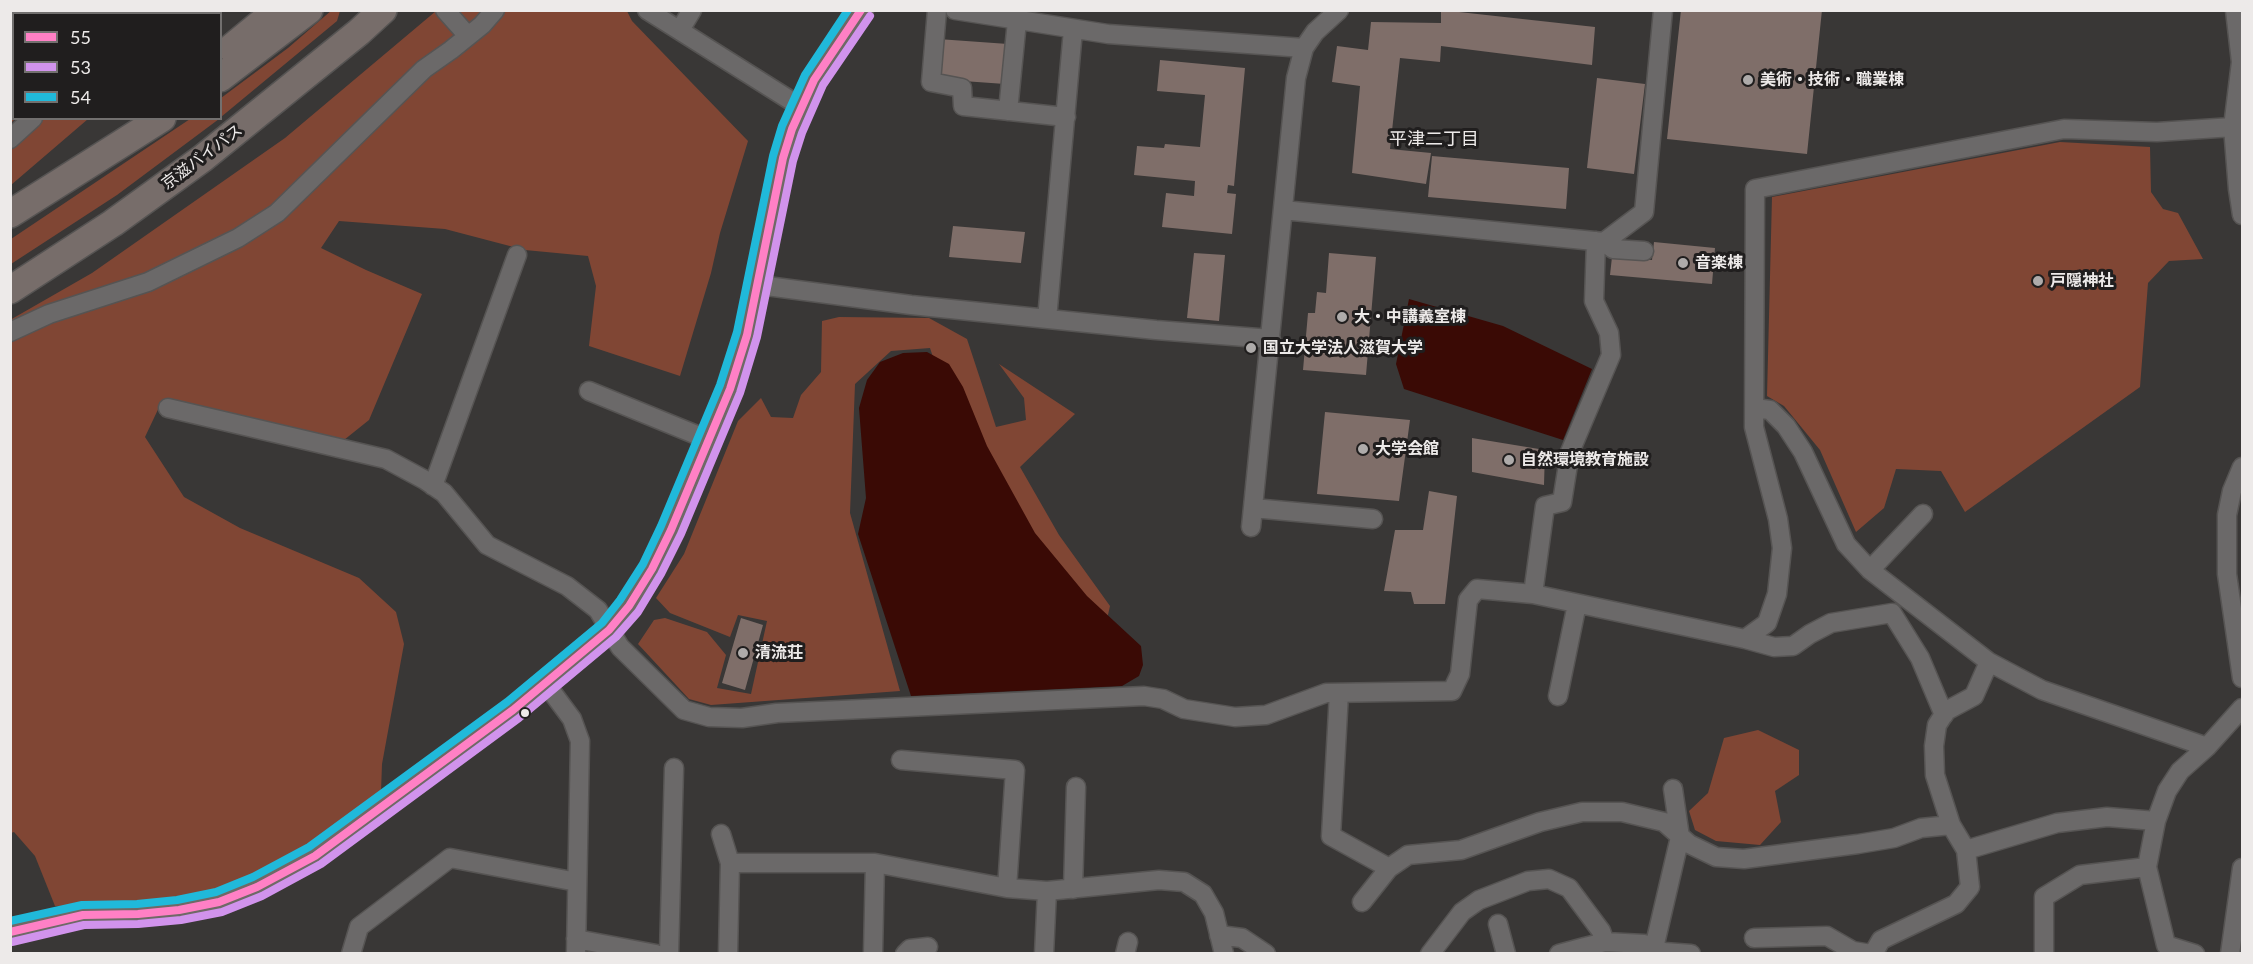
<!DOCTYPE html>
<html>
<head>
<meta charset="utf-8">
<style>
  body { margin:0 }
  #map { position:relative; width:2253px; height:964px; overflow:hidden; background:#393736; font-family:Lato,sans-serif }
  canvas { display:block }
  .frame { position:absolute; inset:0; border:12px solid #edeae9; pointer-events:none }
  .legend { position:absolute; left:12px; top:12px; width:210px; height:108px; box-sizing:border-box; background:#201e1e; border:2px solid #72706f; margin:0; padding:8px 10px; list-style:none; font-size:18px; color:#edeae9 }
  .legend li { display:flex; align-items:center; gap:12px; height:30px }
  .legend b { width:30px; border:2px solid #72706f }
</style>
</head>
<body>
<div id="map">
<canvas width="2253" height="964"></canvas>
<div class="frame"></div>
<ul class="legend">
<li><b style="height:8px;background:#ff80c5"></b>55</li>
<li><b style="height:8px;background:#d193ec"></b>53</li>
<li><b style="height:8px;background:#20b9da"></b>54</li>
</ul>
</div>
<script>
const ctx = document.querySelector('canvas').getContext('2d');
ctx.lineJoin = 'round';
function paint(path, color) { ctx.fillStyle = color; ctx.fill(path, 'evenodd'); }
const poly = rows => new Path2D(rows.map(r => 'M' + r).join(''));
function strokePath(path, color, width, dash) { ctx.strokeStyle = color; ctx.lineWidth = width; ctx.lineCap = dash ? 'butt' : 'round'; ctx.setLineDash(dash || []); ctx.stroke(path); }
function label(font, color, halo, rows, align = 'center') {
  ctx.font = font + ' Lato,"Noto Sans JP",sans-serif'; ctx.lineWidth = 6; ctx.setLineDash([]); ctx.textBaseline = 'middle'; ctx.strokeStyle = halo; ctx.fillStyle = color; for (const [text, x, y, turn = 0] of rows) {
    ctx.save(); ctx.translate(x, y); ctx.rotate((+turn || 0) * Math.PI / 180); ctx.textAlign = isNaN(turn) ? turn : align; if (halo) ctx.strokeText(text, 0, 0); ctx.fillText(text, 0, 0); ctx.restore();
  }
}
paint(poly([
  [11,10,162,10,162,11,158,14,14,14,15,119,11,123],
  [332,10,340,11,337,21,221,117,221,98,288,48],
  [436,11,627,11,632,21,748,141,720,233,711,273,680,376,589,346,596,286,588,256,525,250,445,229,339,221,321,248,366,270,422,294,369,420,344,440,162,401,145,437,184,497,240,528,359,578,396,612,404,644,382,764,381,792,325,840,258,879,158,904,55,906,35,856,14,832,11,833,10,320,92,273,285,138],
  [41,119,88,119,11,185,10,150],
  [190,119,219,119,117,195,11,264,11,239],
  [2060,142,2150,147,2151,192,2163,209,2178,213,2203,259,2169,261,2148,283,2140,387,1965,512,1941,471,1896,469,1884,508,1856,532,1820,450,1784,406,1767,396,1772,197],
  [839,317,929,318,967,339,996,427,1026,420,1024,398,999,364,1075,414,1020,467,1059,535,1110,606,1105,628,1031,548,951,411,930,348,891,351,855,384,850,513,900,691,711,705,689,699,638,644,654,620,665,618,707,632,726,655,717,688,751,694,767,621,738,615,730,637,670,613,656,598,684,554,738,421,761,398,771,417,793,418,801,395,821,372,822,321],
  [1758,730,1799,750,1799,775,1775,791,1781,822,1760,845,1716,841,1695,830,1689,811,1708,793,1724,738]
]), '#804634');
paint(poly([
  [1409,299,1503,326,1592,369,1563,440,1404,389,1396,364],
  [927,352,949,364,963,387,987,446,1035,533,1087,596,1141,646,1143,665,1139,676,1122,686,911,696,858,534,866,498,859,408,867,380,880,362,903,353]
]), '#3a0a05');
paint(poly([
  [1441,10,1595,27,1592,65,1441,46,1440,62,1400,58,1390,149,1431,153,1426,184,1352,173,1360,86,1332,82,1337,46,1368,50,1371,22,1441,23],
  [1681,10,1822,10,1807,154,1667,139],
  [938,39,1008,44,1005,84,935,79],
  [1160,60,1245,68,1234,186,1228,185,1227,193,1236,194,1232,234,1162,227,1166,193,1194,196,1195,181,1134,175,1137,146,1164,148,1165,144,1200,147,1205,95,1157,91],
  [1597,78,1645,84,1634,174,1587,168],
  [1432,156,1569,168,1566,209,1428,197],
  [953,226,1025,232,1021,263,949,257],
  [1654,242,1715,248,1712,284,1610,275,1612,257,1652,260],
  [1194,253,1225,255,1219,321,1187,318],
  [1329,253,1376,257,1366,375,1303,370,1308,313,1315,313,1317,292,1326,293],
  [1325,412,1410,420,1399,501,1317,494],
  [1472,438,1545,450,1544,485,1472,472],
  [1429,491,1457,496,1445,604,1414,604,1411,592,1384,591,1395,530,1423,530],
  [741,618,763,625,745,690,722,683]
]), '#7f6e69');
const minor = poly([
  [445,10,468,36],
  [647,10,801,107],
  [937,10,931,82,962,88,963,106,1066,117],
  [955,10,1108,34,1304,48],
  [2235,10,2241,62,2233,127,2238,189,2242,215],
  [181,14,186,10],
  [680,30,692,10],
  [1008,111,1017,21],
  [10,139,33,118],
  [1283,210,1604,242,1613,249,1644,251],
  [1604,242,1644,212,1663,10],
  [759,285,911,305,1156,330,1271,339],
  [1047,319,1073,30],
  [10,332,49,314,148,282,238,238,277,213,424,69,451,50,482,25,495,10],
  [589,391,709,440],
  [168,408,386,459,425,480,444,493,487,545,567,586,598,610,620,647,684,710,709,717,742,718,777,713,1144,696,1163,699,1184,709,1235,717,1266,715,1326,693,1452,691,1460,674,1468,600,1477,589,1533,594,1745,639,1774,647,1793,646,1810,634,1831,623,1892,613,1920,658,1944,715],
  [1755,413,1762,409,1770,410,1786,426,1803,452,1846,544,1870,570,1989,662,2042,690,2207,747],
  [2242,467,2232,491,2227,515,2227,574,2242,678],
  [433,486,517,255],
  [1253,508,1373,519],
  [1251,527,1296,78,1304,48,1315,32,1339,10],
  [1870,570,1923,514],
  [1533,594,1545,506,1562,502,1570,452,1611,355,1609,333,1594,301,1596,241],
  [1745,639,1767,623,1777,594,1782,548,1778,519,1754,427,1755,189,2064,129,2157,132,2233,127],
  [546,684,572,719,580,741,576,954],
  [1339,693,1331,836,1389,868],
  [1558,696,1577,604],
  [901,760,1015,770,1007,888],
  [2156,821,2147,867,2166,945,2195,954],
  [721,834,730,863,728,954],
  [1966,850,1951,825,1935,775,1934,746,1937,725,1946,711,1974,696,1989,662],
  [730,863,875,863,1007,888,1047,891,1159,880,1184,882,1203,894,1214,913,1224,954],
  [1073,889,1076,787],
  [1362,902,1389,868,1408,855,1461,850,1540,822,1582,812,1622,812,1664,822,1689,844,1716,857,1744,859,1858,844,1894,838,1921,828,1951,825],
  [1498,924,1506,954],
  [1219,935,1242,938,1266,954],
  [1754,938,1827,936,1853,951,1871,954],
  [576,939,656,954],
  [1605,942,1644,944,1664,952],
  [1654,948,1680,837,1673,789],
  [1664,952,1691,954],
  [351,954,359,927,450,858,577,882],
  [669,954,674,768],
  [873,954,875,863],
  [905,954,910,949,928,947],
  [1044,954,1047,891],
  [1125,954,1128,942],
  [1430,954,1462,912,1479,900,1528,881,1549,879,1569,888,1601,931,1605,942,1585,947],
  [1559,954,1585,947,1584,954],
  [1873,954,1881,940,1956,904,1970,887,1966,850,2057,823,2107,817,2156,821,2167,791,2180,771,2207,747,2242,708],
  [2044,954,2044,897,2080,875,2147,867],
  [2230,954,2242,868]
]);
const major = poly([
  [10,932,83,915,138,914,179,910,219,902,257,887,315,856,513,710,609,630,629,606,652,569,671,530,730,389,747,335,783,158,792,129,814,80,861,10]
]);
const highway = poly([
  [231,48,277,10],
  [220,78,309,10],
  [10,214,162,118],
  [10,290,113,223,203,158,359,32,383,10]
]);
strokePath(minor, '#565453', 21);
strokePath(major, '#565453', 27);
strokePath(highway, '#565453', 30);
strokePath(minor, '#6b6969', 18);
strokePath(major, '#6f6966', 24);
strokePath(highway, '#776d6a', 27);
strokePath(poly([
  [10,932,83,915,138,914,179,910,219,902,257,887,315,856,513,710,609,630,629,606,652,569,671,530,730,389,747,335,783,158,792,129,814,80,861,10]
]), '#ff80c5', 8);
strokePath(poly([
  [12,942,84,925,138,924,181,920,222,912,262,896,321,864,519,718,616,637,638,612,661,574,681,534,740,393,757,337,793,161,802,133,823,85,870,16]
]), '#d193ec', 8);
strokePath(poly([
  [10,921,82,905,137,904,177,900,216,892,253,877,309,847,507,702,602,623,620,600,643,564,661,526,720,385,737,332,773,156,782,126,805,75,848,10]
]), '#20b9da', 8);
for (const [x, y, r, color] of [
  [1748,80,6,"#aeabaa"],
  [1683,263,6,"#aeabaa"],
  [2038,281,6,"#aeabaa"],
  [1342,317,6,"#aeabaa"],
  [1251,348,6,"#aeabaa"],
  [1363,449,6,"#aeabaa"],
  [1509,460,6,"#aeabaa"],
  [743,653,6,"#aeabaa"],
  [525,713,5,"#edeae9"]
]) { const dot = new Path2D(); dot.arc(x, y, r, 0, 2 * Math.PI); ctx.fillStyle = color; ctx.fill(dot); strokePath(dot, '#201e1e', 2); }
label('bold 16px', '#edeae9', '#201e1e', [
  ["美術・技術・職業棟",1760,80],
  ["音楽棟",1695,263],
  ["戸隠神社",2050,281],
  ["大・中講義室棟",1354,317],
  ["国立大学法人滋賀大学",1263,348],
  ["大学会館",1375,449],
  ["自然環境教育施設",1521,460],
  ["清流荘",755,653]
], 'left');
label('16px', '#edeae9', '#201e1e', [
  ["京滋バイパス",202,157,-37]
]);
label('18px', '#edeae9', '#201e1e', [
  ["平津二丁目",1434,139]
]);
</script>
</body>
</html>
